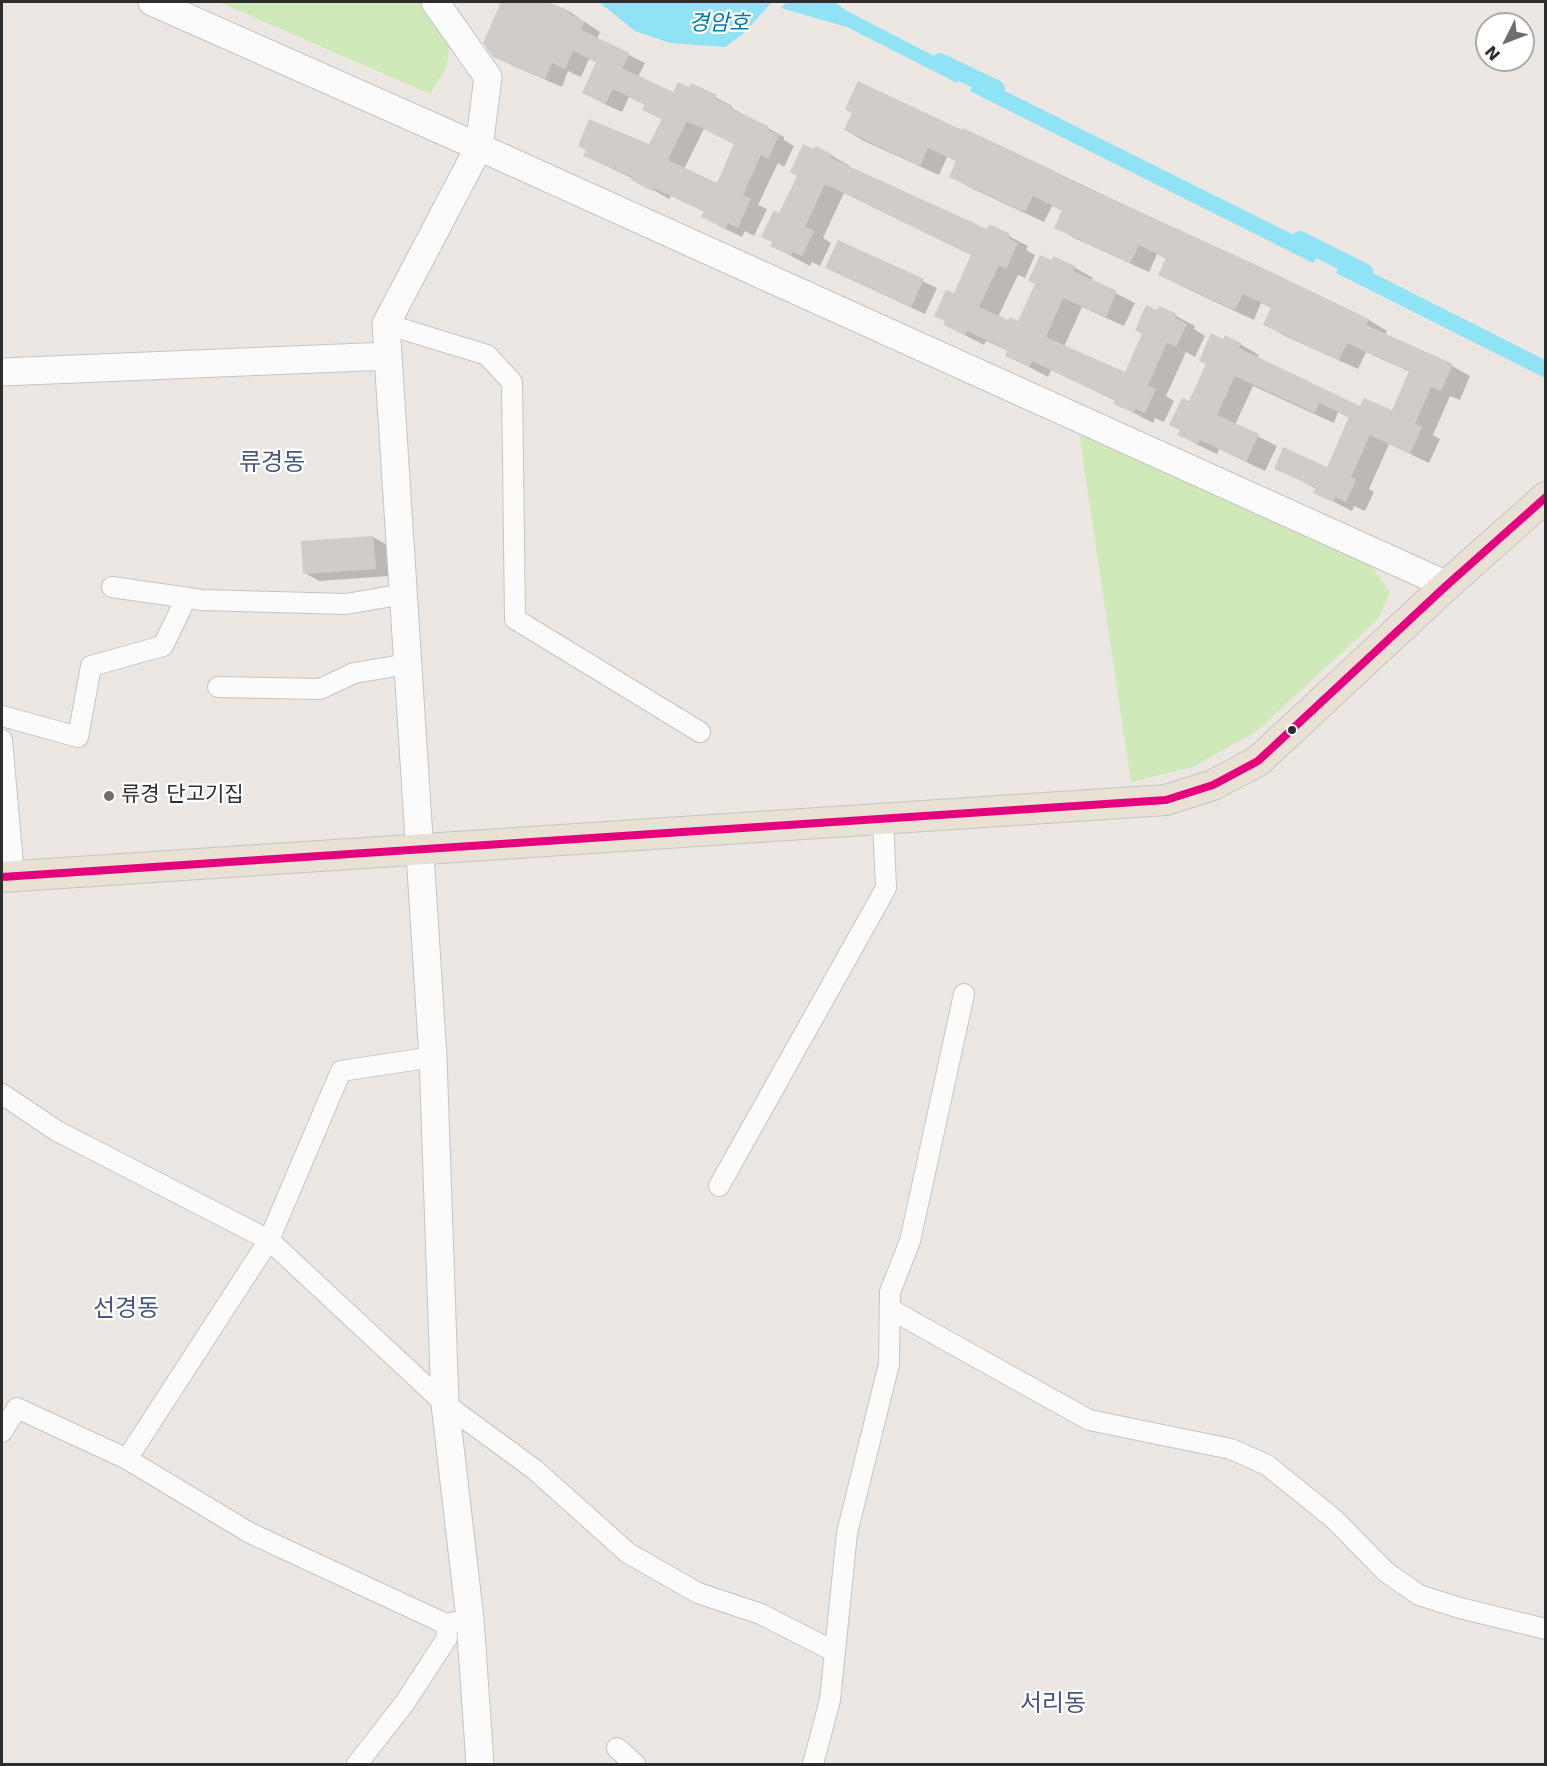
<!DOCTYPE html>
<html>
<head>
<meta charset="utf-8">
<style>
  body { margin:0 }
  #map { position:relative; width:1547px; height:1766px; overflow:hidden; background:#ece7e2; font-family:"DejaVu Sans",sans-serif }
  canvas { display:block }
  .frame { position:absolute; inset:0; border:3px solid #2d2d2d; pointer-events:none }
  .north { position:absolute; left:1475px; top:12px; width:60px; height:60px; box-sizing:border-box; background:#fff; border:2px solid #ababab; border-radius:50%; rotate:228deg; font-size:16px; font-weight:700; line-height:24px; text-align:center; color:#2d2d2d }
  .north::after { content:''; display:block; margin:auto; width:21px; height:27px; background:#706e6c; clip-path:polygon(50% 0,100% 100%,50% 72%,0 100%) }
</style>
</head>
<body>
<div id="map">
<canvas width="1547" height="1766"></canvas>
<div class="frame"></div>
<div class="north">N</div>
</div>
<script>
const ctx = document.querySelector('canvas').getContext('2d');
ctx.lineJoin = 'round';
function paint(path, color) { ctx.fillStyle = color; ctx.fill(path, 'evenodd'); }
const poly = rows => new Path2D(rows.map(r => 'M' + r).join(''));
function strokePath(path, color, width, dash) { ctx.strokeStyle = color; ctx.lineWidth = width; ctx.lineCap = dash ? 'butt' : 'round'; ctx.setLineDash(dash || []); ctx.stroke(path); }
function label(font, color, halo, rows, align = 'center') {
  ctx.font = font + ' "DejaVu Sans","Noto Sans KR",sans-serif'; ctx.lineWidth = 4.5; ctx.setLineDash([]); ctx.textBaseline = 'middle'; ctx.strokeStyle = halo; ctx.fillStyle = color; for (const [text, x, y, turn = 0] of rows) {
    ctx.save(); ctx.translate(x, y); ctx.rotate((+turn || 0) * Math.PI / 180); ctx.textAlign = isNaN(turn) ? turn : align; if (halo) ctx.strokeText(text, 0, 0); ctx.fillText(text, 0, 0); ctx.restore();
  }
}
paint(poly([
  [219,2,425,2,434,14,449,46,447,66,430,94],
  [1079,433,1370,564,1390,592,1378,619,1257,731,1193,767,1131,782]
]), '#d0e9b8');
paint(poly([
  [599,2,772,2,743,34,725,47,670,43,635,31],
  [786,2,834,2,847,11,963,71,957,83,847,27,781,8],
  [977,77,1322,249,1313,263,970,91],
  [1343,258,1545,360,1545,378,1336,273]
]), '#8fe3f4');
paint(poly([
  [498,2,544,2,570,12,600,32,597,39,645,63,638,77,673,94,690,89,692,85,732,106,732,108,784,137,784,140,794,146,784,167,778,163,758,205,767,209,754,236,745,231,742,237,719,226,705,212,671,196,669,199,634,179,585,156,650,146,663,120,644,110,646,105,629,97,622,112,600,102,598,63,589,59,581,77,568,71,562,87,511,65,494,56,502,4],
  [704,129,736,145,717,185,684,169],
  [845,130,1055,172,1369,320,1387,331,1385,336,1452,366,1470,376,1460,400,1450,396,1433,435,1440,439,1429,463,1389,444,1369,489,1374,492,1365,511,1354,506,1352,511,1315,492,1317,489,1276,468,1327,469,1350,418,1338,412,1334,423,1253,386,1235,425,1277,446,1265,471,1219,449,1217,454,1198,445,1179,434,1190,403,1224,341,1240,344,1259,355,1257,358,1361,408,1392,412,1410,372,1366,352,1358,369,1283,335,1264,324,1272,308,1261,303,1254,320,1179,285,1160,275,1167,259,1157,254,1149,272,1074,238,1056,227,1063,211,1052,206,1044,222,969,187,951,176,958,162,947,157,939,175,864,141],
  [831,155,850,166,849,168,987,231,989,226,1028,246,1026,250,1035,255,1025,278,1018,275,998,317,1009,322,1019,323,1074,267,1093,278,1091,281,1135,303,1124,326,1082,307,1064,347,1125,374,1158,312,1176,316,1195,326,1194,329,1205,336,1195,357,1186,352,1166,396,1174,401,1164,422,1155,418,1153,423,1115,403,1116,401,1051,370,1048,377,1007,355,1009,351,986,341,984,345,945,325,954,295,973,256,844,193,823,238,831,243,820,266,812,262,810,266,772,246,780,215],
  [839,242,937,288,925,314,841,275],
  [373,537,387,545,389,576,319,581,305,573],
  [2,1601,3,1628,2,1628]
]), '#0003');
strokePath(poly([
  [940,62,996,89],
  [1300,240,1364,272]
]), '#8fe3f4', 18);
paint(poly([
  [501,2,548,2,570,11,569,14,585,21,581,30,630,53,622,68,673,92,678,82,689,87,691,83,717,95,715,99,731,106,730,108,768,126,768,130,779,135,768,159,761,155,743,195,751,199,738,228,728,223,726,229,701,217,704,211,654,188,652,191,631,180,633,177,583,156,586,150,578,146,589,119,649,144,662,119,642,110,645,104,613,89,605,104,582,93,596,62,573,51,565,69,552,63,545,79,493,57,483,43],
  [687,121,734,144,717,183,668,160],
  [858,81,962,130,963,128,1055,171,1055,173,1265,269,1369,319,1366,325,1453,364,1441,391,1431,387,1415,424,1422,427,1410,454,1370,435,1351,477,1356,480,1346,502,1335,497,1333,502,1313,493,1316,487,1274,469,1283,447,1327,467,1349,417,1319,403,1315,413,1235,376,1217,415,1259,434,1246,462,1200,440,1198,444,1177,435,1180,430,1169,425,1182,398,1189,401,1206,364,1199,361,1211,333,1223,339,1225,335,1241,343,1239,348,1360,406,1364,398,1392,410,1409,371,1347,343,1339,360,1263,325,1271,307,1243,294,1235,310,1158,275,1166,258,1139,245,1130,263,1054,228,1062,210,1033,196,1025,212,949,177,956,161,928,148,920,166,844,130,852,113,845,109],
  [803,144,814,149,815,146,832,154,831,158,987,229,989,224,1010,234,1008,238,1018,243,1006,269,999,265,979,307,1008,320,1010,317,1018,321,1035,284,1028,281,1040,255,1052,260,1053,256,1075,266,1073,271,1117,291,1106,317,1063,298,1046,337,1125,372,1142,334,1135,330,1146,305,1157,310,1159,306,1177,314,1175,318,1187,324,1176,347,1167,343,1148,385,1156,389,1145,413,1136,409,1134,413,1113,404,1115,400,1032,361,1029,367,1005,356,1007,351,997,345,967,331,965,335,943,325,945,321,934,316,946,290,954,293,971,255,825,184,805,227,814,231,802,256,793,252,791,256,770,246,772,242,761,237,774,210,779,213,797,176,790,172],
  [838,240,924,279,911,307,825,268],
  [373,536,376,569,303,574,301,541]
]), '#d0cdc9');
const street = poly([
  [386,324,487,355,512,382,515,619,700,732],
  [112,587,202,600,346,604,404,594],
  [218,687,320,689,354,673,408,664],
  [2,716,78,737,91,666,163,646,186,598],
  [2,740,14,876],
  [2,1094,57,1131,269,1240,445,1404,534,1469,628,1553,698,1593,761,1614,835,1652],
  [719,1186,886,888,883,819],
  [890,1309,1089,1420,1231,1449,1267,1465,1334,1519,1386,1572,1419,1595,1460,1608,1546,1629],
  [2,1432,17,1408,127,1459,250,1533,446,1624,470,1619],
  [127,1459,269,1240,341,1071,433,1057],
  [617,1748,635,1764],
  [357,1764,404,1704,447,1638,446,1624],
  [813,1764,830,1700,847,1533,889,1364,890,1292,910,1241,964,994]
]);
const secondary = poly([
  [152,2,479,147,1447,585],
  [435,2,488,77,479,147,386,324,433,1057,445,1404,470,1619,480,1764],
  [2,372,388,356]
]);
const primary = poly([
  [2,877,1166,800,1213,785,1258,761,1447,585,1546,497]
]);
strokePath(street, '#c5c4c4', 22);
strokePath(secondary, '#c5c4c4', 29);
strokePath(primary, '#c6c4c3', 32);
strokePath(street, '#fcfbfb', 20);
strokePath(secondary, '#fcfbfb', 27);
strokePath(primary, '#e9e2d4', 30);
strokePath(poly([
  [2,877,1166,800,1213,785,1258,761,1447,585,1546,497]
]), '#e5007d', 8);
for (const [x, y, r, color] of [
  [1292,730,5,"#2d2d2d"],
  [109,796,6,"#706e6c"]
]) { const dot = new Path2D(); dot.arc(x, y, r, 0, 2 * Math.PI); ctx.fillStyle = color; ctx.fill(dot); strokePath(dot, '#fff', 2); }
label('21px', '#2d2d2d', '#fff', [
  ["류경 단고기집",121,796]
], 'left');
label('italic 22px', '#017ba6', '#fff', [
  ["경암호",719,24]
]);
label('24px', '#475783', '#fff', [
  ["류경동",272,464],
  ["선경동",126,1310],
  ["서리동",1053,1705]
]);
</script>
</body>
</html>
